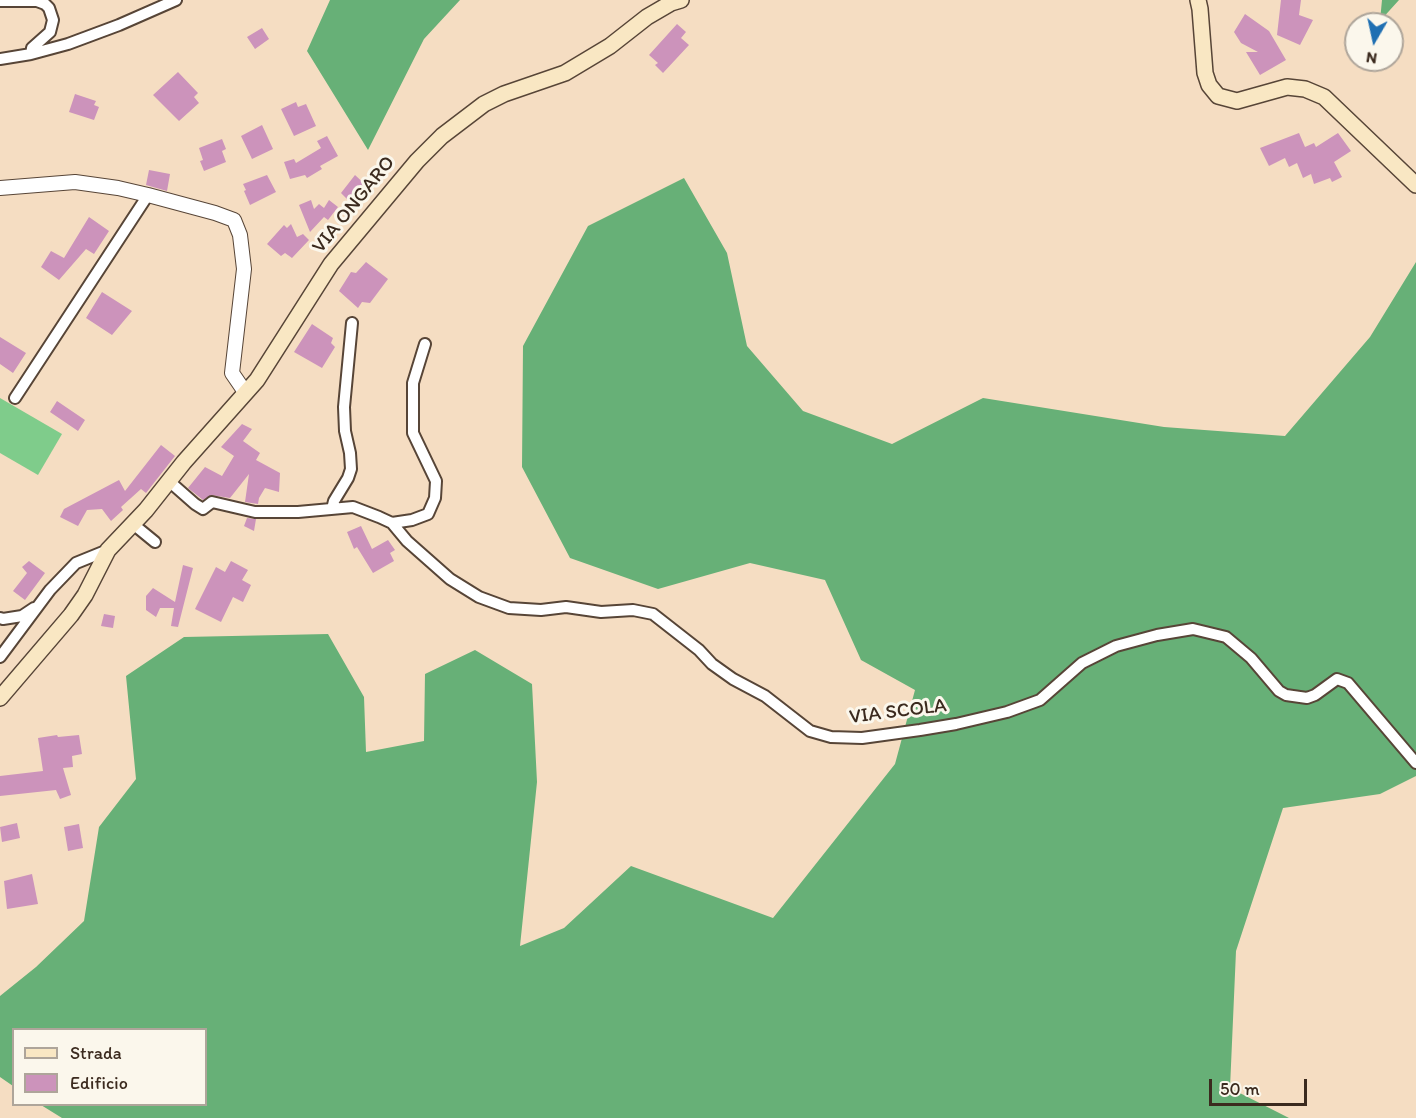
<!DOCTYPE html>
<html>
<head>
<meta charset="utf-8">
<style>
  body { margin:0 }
  #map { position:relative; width:1416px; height:1118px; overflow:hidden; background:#f5ddc2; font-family:Itim,sans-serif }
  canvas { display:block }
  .legend { position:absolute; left:12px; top:1028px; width:195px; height:78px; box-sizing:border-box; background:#fbf7ec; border:2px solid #aea59a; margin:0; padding:8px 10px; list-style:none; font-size:18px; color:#3b2a1e }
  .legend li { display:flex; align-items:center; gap:12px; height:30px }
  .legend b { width:30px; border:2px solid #aea59a }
  .north { position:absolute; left:1344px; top:12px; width:60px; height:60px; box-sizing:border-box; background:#fbf7ec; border:2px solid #aea59a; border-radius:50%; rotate:189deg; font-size:16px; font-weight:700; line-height:24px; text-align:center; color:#3b2a1e }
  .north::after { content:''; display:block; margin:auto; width:21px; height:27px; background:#1f6fb2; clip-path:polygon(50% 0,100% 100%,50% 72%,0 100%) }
  .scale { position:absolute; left:1209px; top:1079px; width:98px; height:27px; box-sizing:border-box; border:3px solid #3b2a1e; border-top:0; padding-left:8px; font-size:18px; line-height:21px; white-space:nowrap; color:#3b2a1e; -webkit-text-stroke:4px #fbf7ec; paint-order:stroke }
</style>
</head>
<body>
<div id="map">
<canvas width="1416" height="1118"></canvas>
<ul class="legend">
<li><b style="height:8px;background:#f9e7c3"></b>Strada</li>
<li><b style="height:16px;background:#cc93bb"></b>Edificio</li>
</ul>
<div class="north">N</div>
<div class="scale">50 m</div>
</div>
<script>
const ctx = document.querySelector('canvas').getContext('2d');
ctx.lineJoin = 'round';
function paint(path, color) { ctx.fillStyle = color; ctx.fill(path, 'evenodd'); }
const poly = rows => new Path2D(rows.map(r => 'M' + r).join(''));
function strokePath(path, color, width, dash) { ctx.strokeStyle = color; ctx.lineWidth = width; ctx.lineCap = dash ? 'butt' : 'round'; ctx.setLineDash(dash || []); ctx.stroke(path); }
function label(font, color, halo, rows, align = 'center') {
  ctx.font = font + ' Itim,sans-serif'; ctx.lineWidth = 6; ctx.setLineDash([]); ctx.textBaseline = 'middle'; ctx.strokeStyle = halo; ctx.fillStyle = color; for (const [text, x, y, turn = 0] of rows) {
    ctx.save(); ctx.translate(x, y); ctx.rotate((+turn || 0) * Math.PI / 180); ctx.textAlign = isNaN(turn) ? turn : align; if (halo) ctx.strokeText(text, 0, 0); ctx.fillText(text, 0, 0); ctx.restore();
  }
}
paint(poly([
  [0,398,62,434,38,475,0,453]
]), '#7fcc8b');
paint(poly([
  [330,0,460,0,424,39,368,150,307,51],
  [1382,0,1399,0,1380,21],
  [684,178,727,253,747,346,803,411,892,444,983,398,1164,427,1285,436,1370,337,1416,262,1416,776,1380,794,1283,808,1236,951,1230,1088,1289,1118,62,1118,41,1105,206,1104,206,1030,14,1030,13,1086,0,1077,0,996,36,967,84,921,99,827,136,779,126,676,184,637,328,634,364,697,366,752,424,741,425,674,475,650,532,684,537,782,520,946,564,928,631,866,773,918,895,764,915,690,861,660,825,580,750,563,658,589,570,558,522,467,523,346,588,226]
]), '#67b077');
paint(poly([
  [1281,0,1301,0,1299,15,1313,20,1300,45,1277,35],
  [1245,14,1269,31,1286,60,1260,75,1246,52,1258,52,1241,43,1234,32],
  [677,24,686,32,681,38,689,45,663,73,655,65,658,63,649,55],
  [262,28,269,39,255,49,247,37],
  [178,72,198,93,194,97,199,103,179,121,153,95],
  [75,94,96,101,94,105,99,107,94,120,69,112],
  [296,102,298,107,306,104,316,126,294,136,281,109],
  [262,125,273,149,252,159,241,136],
  [1299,133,1305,147,1314,143,1316,147,1338,133,1351,151,1334,162,1342,177,1332,182,1330,178,1314,184,1311,174,1303,178,1297,163,1289,167,1285,158,1269,166,1260,148],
  [327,136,338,156,320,166,322,169,307,178,305,175,290,179,284,162,294,159,296,163,321,148,317,141],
  [222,139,226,149,222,151,226,162,204,171,200,161,203,160,199,148],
  [149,170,170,174,167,191,146,185],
  [267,175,276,192,250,205,244,191,246,190,243,184],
  [355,175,369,188,354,206,341,193],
  [311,200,314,209,319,204,324,208,329,200,338,207,328,220,324,217,310,232,299,205],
  [89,217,109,231,94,254,86,249,59,280,41,267,51,251,64,258],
  [291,224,297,237,303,234,309,240,292,258,285,253,281,256,267,244,284,225,287,228],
  [366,262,388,279,370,303,362,302,358,308,339,291,351,272,356,273],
  [102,292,132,311,112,335,86,318],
  [312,324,333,338,331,343,335,347,322,368,294,352],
  [0,337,26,353,13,373,0,364],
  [57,401,85,420,78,431,50,412],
  [242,424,252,429,243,441,260,453,256,460,280,473,279,492,265,488,259,498,258,504,245,502,249,474,230,498,211,495,203,500,188,488,205,467,222,476,234,456,221,447],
  [161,445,175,456,146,493,141,489,121,507,123,510,111,521,102,509,87,510,78,526,60,517,64,509,119,480,125,491],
  [247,518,256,519,254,531,244,526],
  [361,526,372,549,388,540,395,550,390,553,394,561,373,573,357,547,354,549,347,532],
  [29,561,45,573,25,600,13,591,27,573,22,567],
  [231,561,248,570,242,580,251,585,243,602,233,597,221,622,195,609,216,567,225,572],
  [183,565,193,568,178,627,171,626,174,608,160,608,156,617,146,610,146,596,153,588,175,602],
  [104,614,115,616,113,628,101,626],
  [57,735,58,737,79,735,82,754,72,756,73,767,63,768,71,795,60,799,56,790,0,796,0,776,43,771,38,738],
  [17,823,20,838,2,842,0,827],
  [79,824,83,848,68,851,64,827],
  [32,874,38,904,7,909,4,881]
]), '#cc93bb');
const minor = poly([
  [0,1,37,1,45,4,49,8,53,20,50,32,32,48,31,54],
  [0,59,31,54,68,44,119,25,176,0],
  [15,398,148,195],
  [170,482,195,504,203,509,212,502,255,512,298,512,353,507,379,517,392,523,407,541,450,579,479,597,509,608,541,610,566,607,601,612,633,610,653,614,699,650,712,664,733,679,765,696,810,731,831,737,862,738,920,730,956,724,1007,712,1040,700,1082,663,1116,646,1157,635,1193,629,1226,637,1251,658,1279,691,1286,695,1307,698,1315,695,1337,679,1348,683,1416,763],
  [332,509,334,501,348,478,351,469,350,453,345,431,344,407,352,323],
  [392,523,412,520,428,514,435,498,436,481,413,433,413,383,425,344],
  [133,524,155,542],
  [0,618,3,619,22,616,34,608],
  [0,657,50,590,76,563,108,550]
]);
const tertiary = poly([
  [0,188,75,182,118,188,148,195,215,213,234,220,240,235,244,269,232,373,245,392]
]);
const secondary = poly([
  [1198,0,1200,9,1205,73,1209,85,1218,96,1237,101,1287,87,1305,89,1324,97,1416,185],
  [0,698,71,615,85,595,108,550,146,510,184,462,257,380,331,264,417,161,442,136,484,104,504,94,565,73,610,46,647,17,671,3,681,0]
]);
strokePath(minor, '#574537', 14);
strokePath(tertiary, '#574537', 16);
strokePath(secondary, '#574537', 18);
strokePath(minor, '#fff', 10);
strokePath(tertiary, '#fff', 14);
strokePath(secondary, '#f9e7c3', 15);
label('20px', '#3b2a1e', '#fbf7ec', [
  ["VIA ONGARO",354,205,-51],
  ["VIA SCOLA",898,712,-7]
]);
</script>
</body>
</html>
